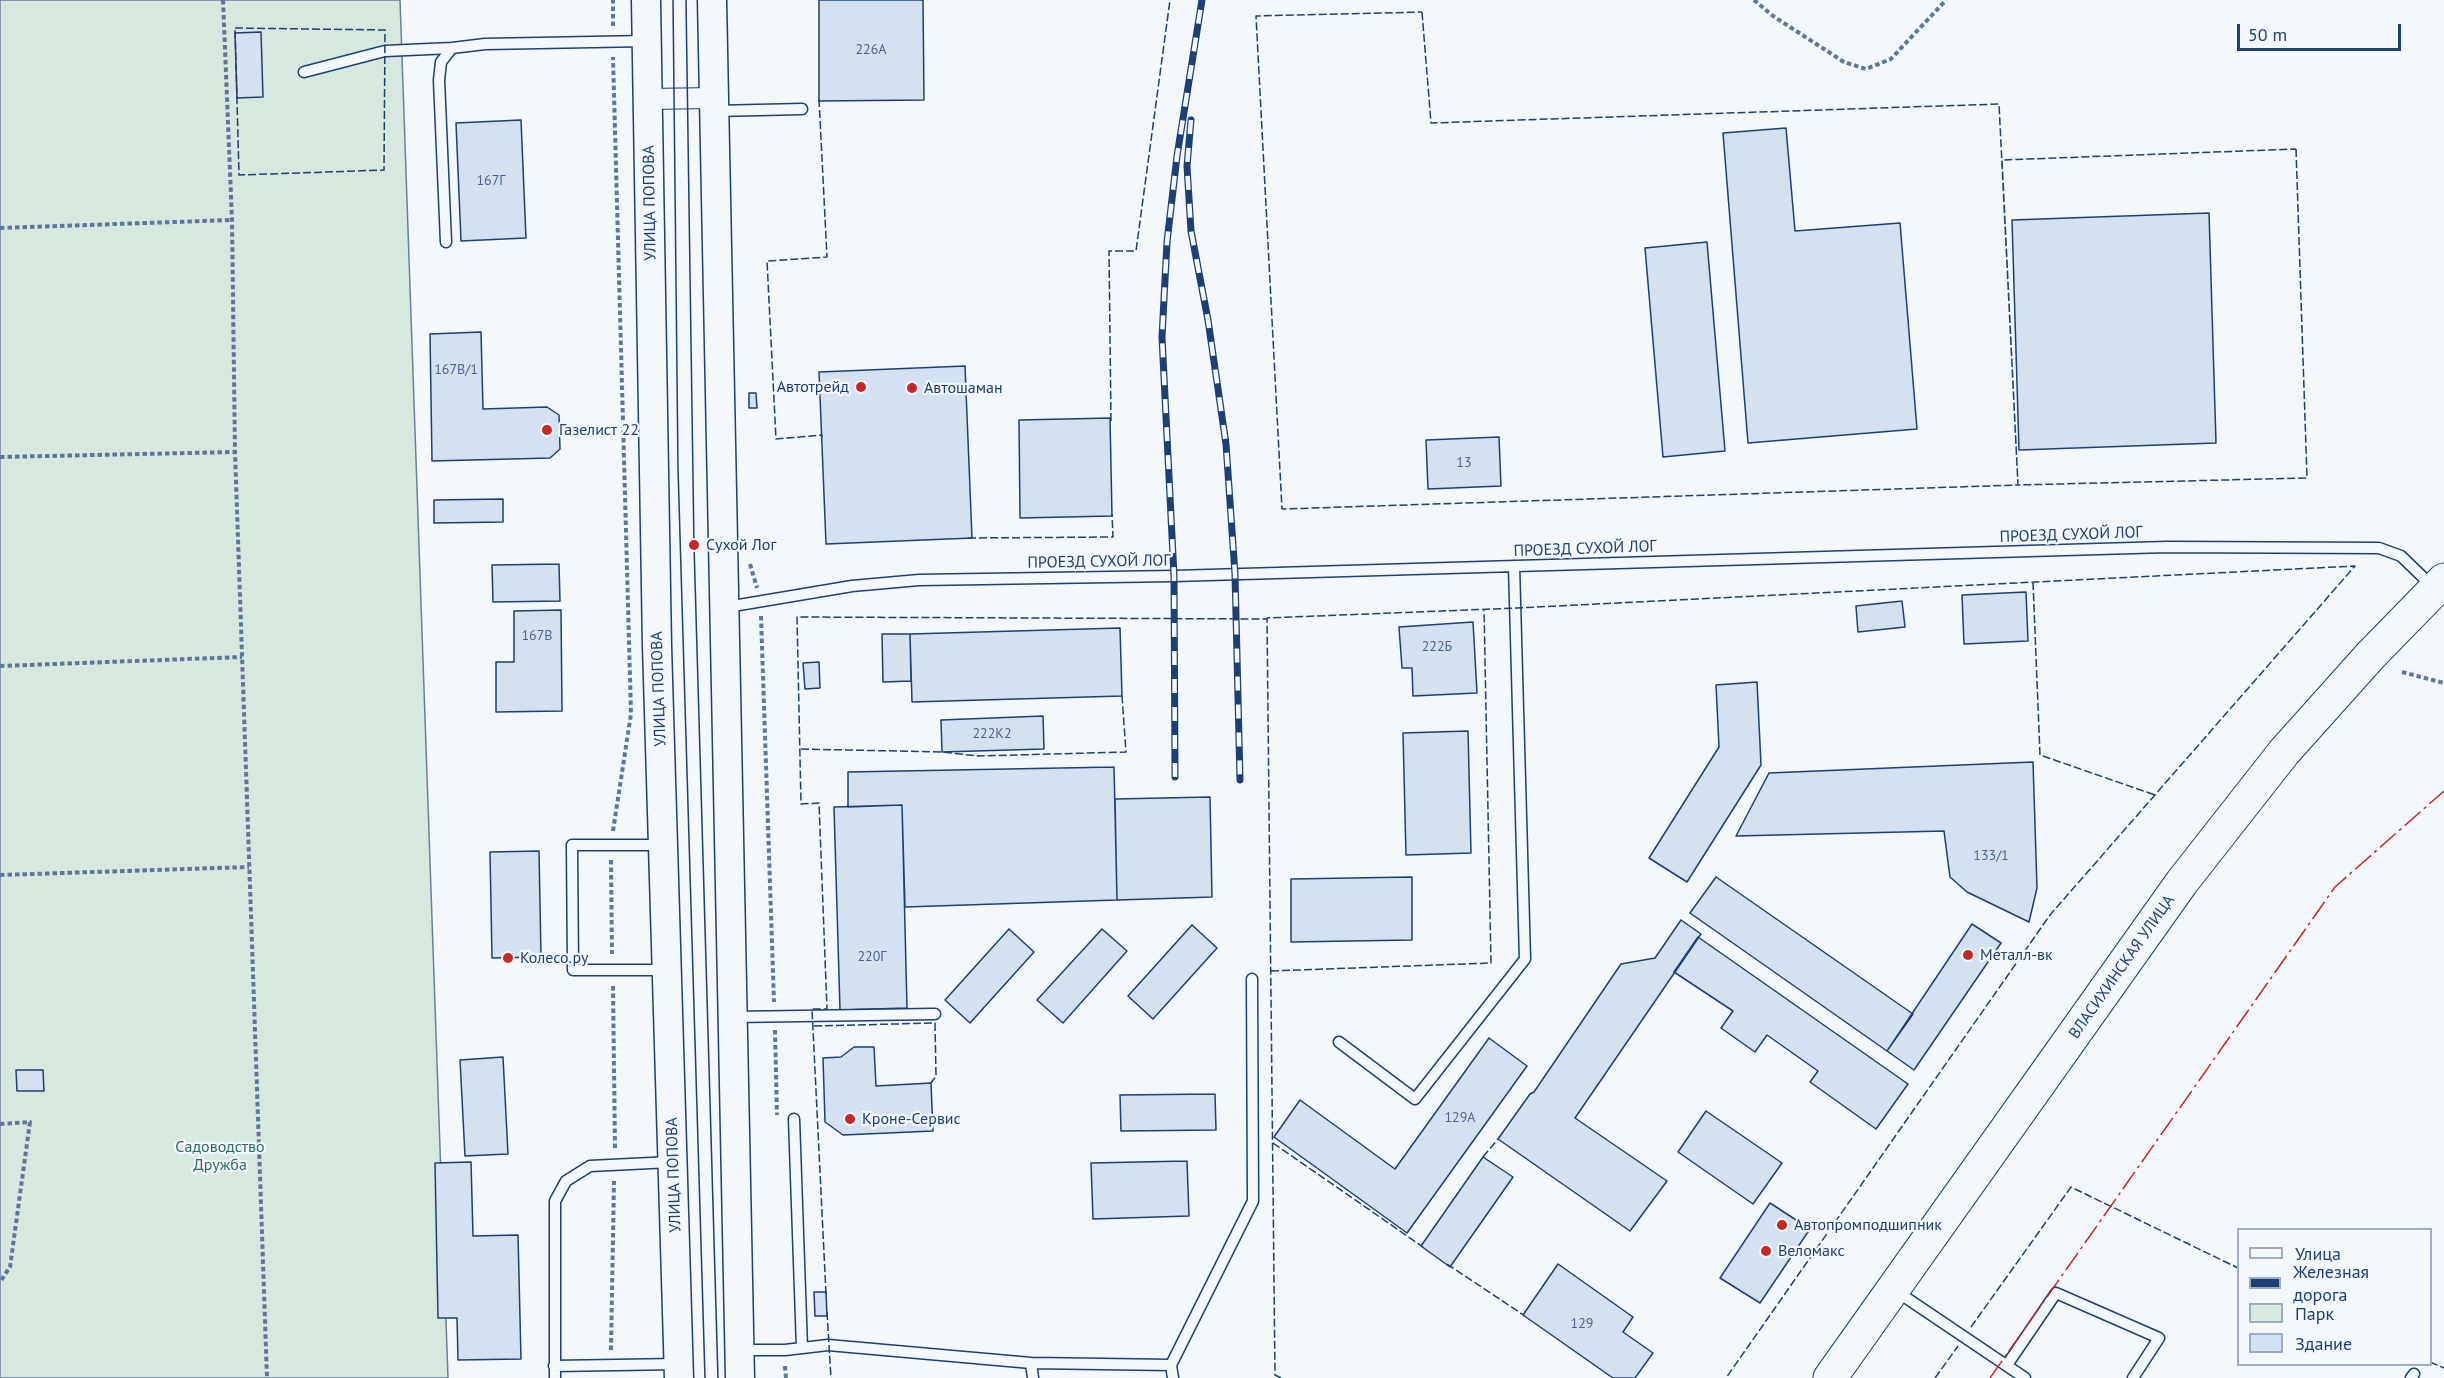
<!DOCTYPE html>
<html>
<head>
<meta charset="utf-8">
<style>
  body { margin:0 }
  #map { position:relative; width:2444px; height:1378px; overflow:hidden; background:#f4f7fb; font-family:"PT Sans",sans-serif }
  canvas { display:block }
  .legend { position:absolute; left:2237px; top:1228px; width:195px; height:138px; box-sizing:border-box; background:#f4f7fb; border:2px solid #9eadc5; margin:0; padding:8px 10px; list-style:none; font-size:18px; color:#1d3f73 }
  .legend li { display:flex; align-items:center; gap:12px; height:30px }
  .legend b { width:30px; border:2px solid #9eadc5 }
  .scale { position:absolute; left:2237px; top:24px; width:164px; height:27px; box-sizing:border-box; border:3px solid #1d3f73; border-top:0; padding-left:8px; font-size:18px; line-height:21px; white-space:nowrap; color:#1d3f73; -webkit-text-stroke:4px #f4f7fb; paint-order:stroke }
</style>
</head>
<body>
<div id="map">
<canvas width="2444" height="1378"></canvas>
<ul class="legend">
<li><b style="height:8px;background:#f4f7fb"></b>Улица</li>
<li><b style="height:8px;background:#1d3f73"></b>Железная дорога</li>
<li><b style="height:16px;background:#d7e8df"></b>Парк</li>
<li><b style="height:16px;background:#d5e0f0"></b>Здание</li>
</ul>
<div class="scale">50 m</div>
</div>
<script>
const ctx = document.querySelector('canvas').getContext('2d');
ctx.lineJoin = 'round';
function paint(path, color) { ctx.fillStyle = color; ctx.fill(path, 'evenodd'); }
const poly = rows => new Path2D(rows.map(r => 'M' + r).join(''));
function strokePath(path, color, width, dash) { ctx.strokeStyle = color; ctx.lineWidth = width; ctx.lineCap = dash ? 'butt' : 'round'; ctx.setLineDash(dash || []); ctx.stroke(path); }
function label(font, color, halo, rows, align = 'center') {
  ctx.font = font + ' "PT Sans",sans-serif'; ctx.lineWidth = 4.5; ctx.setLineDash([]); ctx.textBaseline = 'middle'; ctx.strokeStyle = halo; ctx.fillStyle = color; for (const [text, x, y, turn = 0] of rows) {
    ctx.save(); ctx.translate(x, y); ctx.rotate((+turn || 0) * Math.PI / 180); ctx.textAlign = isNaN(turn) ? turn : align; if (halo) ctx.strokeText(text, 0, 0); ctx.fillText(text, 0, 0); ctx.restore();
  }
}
const green = poly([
  [0,0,400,0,448,1378,0,1378,0,0]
]);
paint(green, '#d7e8df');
strokePath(green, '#687fa3', 1.5);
const building = poly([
  [819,0,923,0,924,100,819,101,819,0],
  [261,32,263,97,237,98,235,33,261,32],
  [521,120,526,238,461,241,456,123,521,120],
  [1786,128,1795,231,1900,223,1917,429,1748,443,1723,133,1786,128],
  [2209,213,2216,443,2019,450,2012,220,2209,213],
  [1707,242,1725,451,1663,457,1645,248,1707,242],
  [481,332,483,409,547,407,559,415,560,449,550,458,432,461,430,334,481,332],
  [965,366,972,538,826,544,819,372,965,366],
  [749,393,756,393,757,408,749,408,749,393],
  [1110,418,1112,516,1020,518,1019,420,1110,418],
  [1499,437,1501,486,1428,489,1426,440,1499,437],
  [503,499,503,522,434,523,434,500,503,499],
  [559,564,560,601,493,602,492,565,559,564],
  [2026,592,2028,641,1964,644,1962,595,2026,592],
  [1902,601,1905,627,1858,632,1856,606,1902,601],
  [561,610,562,711,496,712,496,662,514,662,514,611,561,610],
  [1473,622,1477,693,1413,696,1412,668,1402,668,1399,627,1473,622],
  [1120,628,1122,696,912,702,910,634,1120,628],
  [882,634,910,634,911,681,883,682,882,634],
  [819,662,820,688,805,689,803,663,819,662],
  [1757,682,1761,765,1687,882,1649,858,1719,747,1716,685,1757,682],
  [1043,716,1044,749,942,752,941,720,1043,716],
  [1468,731,1471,853,1406,855,1403,733,1468,731],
  [2033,762,2037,888,2029,922,1967,892,1950,877,1944,831,1736,836,1769,773,2033,762],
  [1114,767,1117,900,905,907,902,805,848,807,848,772,1114,767],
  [1210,797,1212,897,1117,900,1115,799,1210,797],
  [902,805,907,1008,840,1010,834,807,902,805],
  [539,851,541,957,492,958,490,852,539,851],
  [1412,877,1412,940,1291,942,1291,879,1412,877],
  [1716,877,1913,1014,1887,1051,1690,913,1716,877],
  [1681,920,1701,934,1575,1118,1667,1181,1630,1231,1498,1139,1530,1094,1534,1092,1621,964,1655,958,1681,920],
  [1972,924,2001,943,1914,1070,1887,1051,1972,924],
  [1192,925,1217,948,1153,1019,1128,996,1192,925],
  [1009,929,1034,952,970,1023,945,1000,1009,929],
  [1102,929,1127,951,1063,1023,1037,1000,1102,929],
  [1698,937,1908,1084,1876,1129,1810,1082,1818,1071,1767,1035,1755,1052,1721,1028,1733,1011,1674,972,1698,937],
  [1489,1038,1527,1066,1407,1233,1274,1137,1300,1100,1395,1169,1489,1038],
  [854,1047,874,1047,876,1086,931,1083,933,1131,843,1135,825,1122,823,1058,841,1057,854,1047],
  [503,1057,508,1154,465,1156,460,1060,503,1057],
  [16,1070,43,1070,44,1091,17,1091,16,1070],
  [1215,1094,1216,1130,1121,1131,1120,1095,1215,1094],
  [1706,1111,1782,1163,1753,1204,1678,1152,1706,1111],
  [1483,1157,1513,1177,1450,1267,1421,1246,1483,1157],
  [1187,1161,1189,1216,1093,1219,1091,1163,1187,1161],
  [471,1162,473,1236,518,1235,521,1359,458,1360,457,1318,438,1318,435,1163,471,1162],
  [1770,1203,1810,1229,1760,1303,1720,1278,1770,1203],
  [1558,1264,1633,1317,1623,1332,1653,1353,1635,1378,1613,1378,1523,1315,1558,1264],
  [814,1292,826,1292,827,1316,815,1316,814,1292]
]);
paint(building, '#d5e0f0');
strokePath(building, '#1d3f73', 1.5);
const lane = poly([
  [304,72,385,51,452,48],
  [715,111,802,109],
  [446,242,439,80,441,62,452,48,485,44,646,41],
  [727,607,852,586,919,580,1174,576,2167,547,2379,548,2401,556,2432,586],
  [663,845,572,845,573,970,665,970],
  [734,1017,935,1014],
  [1339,1042,1415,1099,1525,959,1514,566],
  [794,1119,802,1348],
  [1896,1291,2025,1378],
  [739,1350,785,1350,828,1345,1031,1363,1171,1365,1253,1201,1252,979],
  [1031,1363,1033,1378],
  [1171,1365,1173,1378],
  [2007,1365,2056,1293,2159,1338,2133,1378],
  [554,1366,678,1364],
  [555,1378,555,1201,566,1181,590,1166,671,1162],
  [2411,1378,2414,1374]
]);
const street = poly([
  [648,99,714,98]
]);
const secondary = poly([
  [646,0,657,646,679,1378],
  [712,0,740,1378]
]);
const highway = poly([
  [1830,1378,2182,882,2284,752,2370,656,2444,580]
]);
strokePath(lane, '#1d3f73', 13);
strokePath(street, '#1d3f73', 22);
strokePath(secondary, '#1d3f73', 31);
strokePath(highway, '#1d3f73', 35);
strokePath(poly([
  [223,0,232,220,235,452,267,1378],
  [1754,0,1773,16,1844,62,1866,69,1891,59,1946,0],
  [613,26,613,0],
  [0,228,232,220],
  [0,457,235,452],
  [750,564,757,588],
  [761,616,774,1002],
  [0,666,242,657],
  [2402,672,2444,683],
  [613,831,631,714,613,57],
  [611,860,612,954],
  [0,875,249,867],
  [613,986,615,1149],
  [775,1030,777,1115],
  [0,1124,30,1122,10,1267,0,1282],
  [611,1350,614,1181],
  [785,1366,786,1378]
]), '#5e769c', 4, [4.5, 3]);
strokePath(lane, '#f4f7fb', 10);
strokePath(street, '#f4f7fb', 20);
strokePath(secondary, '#f4f7fb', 28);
strokePath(highway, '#f4f7fb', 33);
strokePath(poly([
  [673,0,678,468,705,1378],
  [686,0,694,545,718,1378]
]), '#1d3f73', 1.5);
const rail = poly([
  [1191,120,1187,166,1191,231,1208,320,1226,444,1235,574,1240,780],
  [1175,777,1174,576,1162,337,1167,242,1177,156,1202,0]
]);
strokePath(rail, '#1d3f73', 7);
strokePath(rail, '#f4f7fb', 4.5, [14]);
strokePath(poly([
  [1422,12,1431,123,1999,104,2018,485,1282,509,1256,16,1422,12],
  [235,28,385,30,384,170,239,175,235,28],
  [819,99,827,257,767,261,776,439,822,435,822,437],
  [2296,149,2307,478,2018,485,2002,160,2296,149],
  [1111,421,1109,251,1136,251,1170,0],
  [968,538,1113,537,1112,514],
  [2033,582,2040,755,2155,795],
  [801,749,942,752,978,756,1126,752,1122,696],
  [1271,971,1491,963,1484,609],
  [814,1026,935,1023,936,1076,931,1083],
  [1273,1143,1423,1247],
  [1483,1157,1498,1139],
  [1447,1264,1525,1316],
  [826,1294,812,1009,827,1009,819,803,801,804,797,617,1267,619],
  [827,1312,831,1378],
  [1971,1327,2071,1187,2238,1268],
  [2430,1362,2444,1368],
  [1281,1378,1275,1375,1267,618,1517,608,2355,566,2050,915,1726,1378],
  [1935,1378,1958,1346]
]), '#1d3f73', 1.5, [8, 3]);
strokePath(poly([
  [1990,1378,2335,887,2444,791]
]), '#c62828', 1.5, [21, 4.5, 3, 4.5]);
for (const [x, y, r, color] of [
  [861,387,6,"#c62828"],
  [912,388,6,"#c62828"],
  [547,430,6,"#c62828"],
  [694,545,6,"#c62828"],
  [1968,955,6,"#c62828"],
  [508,958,6,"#c62828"],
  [850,1119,6,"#c62828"],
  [1782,1225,6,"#c62828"],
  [1766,1251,6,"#c62828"]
]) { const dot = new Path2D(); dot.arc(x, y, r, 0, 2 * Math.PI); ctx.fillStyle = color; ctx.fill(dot); strokePath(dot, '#f4f7fb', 2); }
label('14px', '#4b6792', null, [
  ["226А",871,50],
  ["167Г",491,181],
  ["167В/1",456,370],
  ["13",1464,463],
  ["167В",537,636],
  ["222Б",1437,647],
  ["222К2",992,734],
  ["133/1",1991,856],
  ["220Г",872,957],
  ["129А",1460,1118],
  ["129",1582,1324]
]);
label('16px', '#1d3f73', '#f4f7fb', [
  ["УЛИЦА ПОПОВА",650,203,-91],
  ["ПРОЕЗД СУХОЙ ЛОГ",2071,535,-2],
  ["ПРОЕЗД СУХОЙ ЛОГ",1585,549,-2],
  ["ПРОЕЗД СУХОЙ ЛОГ",1099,562,-1],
  ["УЛИЦА ПОПОВА",659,689,-92],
  ["ВЛАСИХИНСКАЯ УЛИЦА",2122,967,-55],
  ["УЛИЦА ПОПОВА",674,1175,-92]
]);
label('16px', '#1d3f73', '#f4f7fb', [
  ["Автотрейд",849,387,"right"],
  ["Автошаман",924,388],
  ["Газелист 22",559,430],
  ["Сухой Лог",706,545],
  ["Металл-вк",1980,955],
  ["Колесо.ру",520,958],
  ["Кроне-Сервис",862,1119],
  ["Автопромподшипник",1794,1225],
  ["Веломакс",1778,1251]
], 'left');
label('16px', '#2c6c60', '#f4f7fb', [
  ["Садоводство",220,1147],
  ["Дружба",220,1165]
]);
</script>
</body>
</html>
